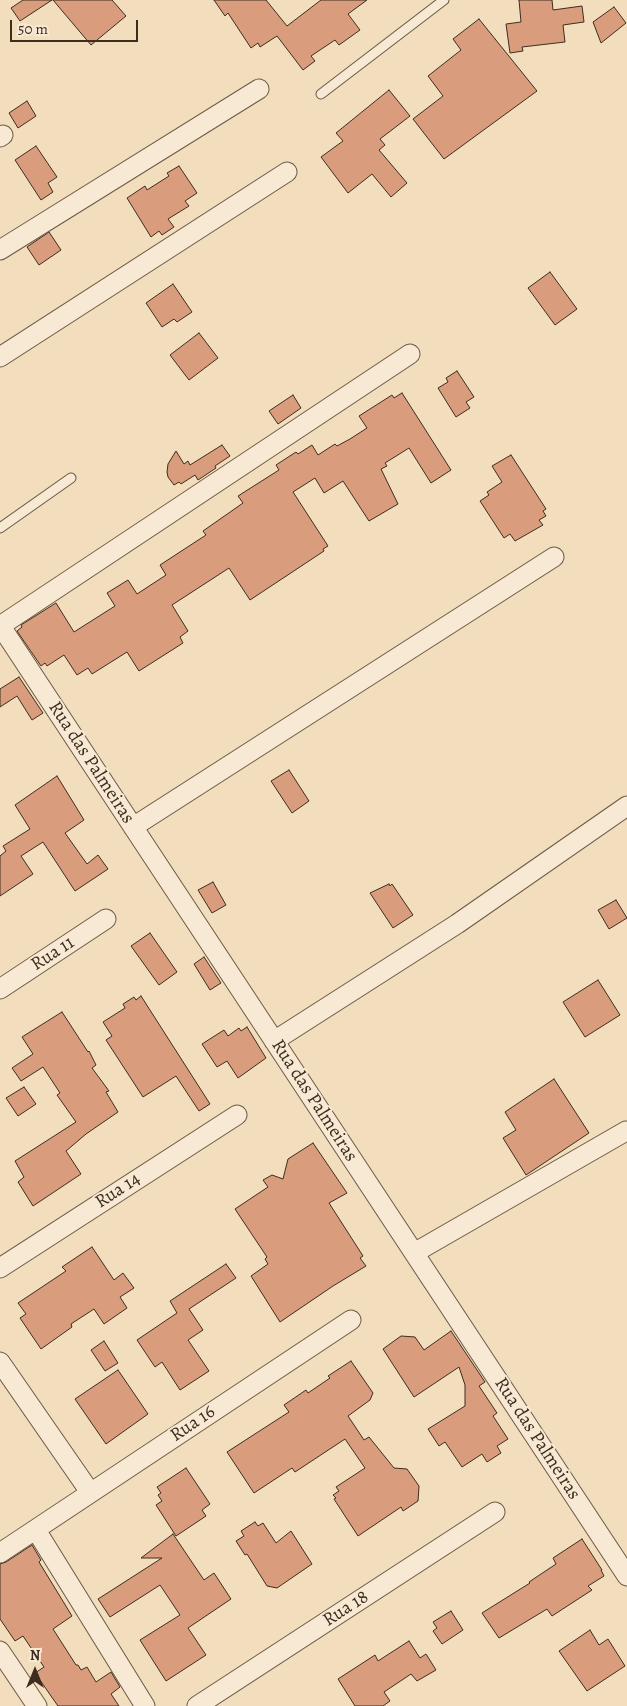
<!DOCTYPE html>
<html>
<head>
<meta charset="utf-8">
<style>
  body { margin:0 }
  #map { position:relative; width:627px; height:1706px; overflow:hidden; background:#f2ddbc; font-family:Alegreya,serif }
  canvas { display:block }
  .north { position:absolute; left:10px; top:1646px; width:50px; height:50px; -webkit-text-stroke:4px #f7e9d3; paint-order:stroke; rotate:0deg; font-size:14px; font-weight:700; line-height:20px; text-align:center; color:#3e2d1f }
  .north::after { content:''; display:block; margin:auto; width:18px; height:22px; background:#3e2d1f; clip-path:polygon(50% 0,100% 100%,50% 72%,0 100%) }
  .scale { position:absolute; left:10px; top:20px; width:128px; height:22px; box-sizing:border-box; border:2px solid #3e2d1f; border-top:0; padding-left:6px; font-size:15px; line-height:18px; white-space:nowrap; color:#3e2d1f; -webkit-text-stroke:4px #f7e9d3; paint-order:stroke }
</style>
</head>
<body>
<div id="map">
<canvas width="627" height="1706"></canvas>
<div class="north">N</div>
<div class="scale">50 m</div>
</div>
<script>
const ctx = document.querySelector('canvas').getContext('2d');
ctx.lineJoin = 'round';
function paint(path, color) { ctx.fillStyle = color; ctx.fill(path, 'evenodd'); }
const poly = rows => new Path2D(rows.map(r => 'M' + r).join(''));
function strokePath(path, color, width, dash) { ctx.strokeStyle = color; ctx.lineWidth = width; ctx.lineCap = dash ? 'butt' : 'round'; ctx.setLineDash(dash || []); ctx.stroke(path); }
function label(font, color, halo, rows, align = 'center') {
  ctx.font = font + ' Alegreya,serif'; ctx.lineWidth = 4; ctx.setLineDash([]); ctx.textBaseline = 'middle'; ctx.strokeStyle = halo; ctx.fillStyle = color; for (const [text, x, y, turn = 0] of rows) {
    ctx.save(); ctx.translate(x, y); ctx.rotate((+turn || 0) * Math.PI / 180); ctx.textAlign = isNaN(turn) ? turn : align; if (halo) ctx.strokeText(text, 0, 0); ctx.fillText(text, 0, 0); ctx.restore();
  }
}
const building = poly([
  [23,0,52,0,20,21,11,8,23,0],
  [53,0,112,0,126,16,91,45,53,0],
  [214,0,266,0,287,26,321,0,367,0,348,14,360,30,339,45,335,40,311,56,315,61,303,70,277,36,260,47,258,43,251,48,228,13,225,16,214,0],
  [519,0,552,0,553,10,582,6,584,22,563,25,565,42,522,47,523,51,510,53,506,24,521,22,519,0],
  [614,7,626,23,601,43,593,22,614,7],
  [479,19,537,91,444,159,413,119,443,96,428,76,461,50,453,39,479,19],
  [389,90,410,116,380,139,385,145,379,150,407,183,391,197,372,174,348,193,321,157,343,141,336,133,389,90],
  [27,101,36,116,18,128,9,113,27,101],
  [36,146,57,177,48,183,53,192,41,200,15,160,36,146],
  [179,166,197,193,185,201,189,206,168,219,174,227,162,235,159,231,151,237,127,198,145,186,147,190,169,176,167,173,179,166],
  [49,232,61,250,39,265,27,247,49,232],
  [550,272,577,309,555,325,528,288,550,272],
  [173,284,192,312,177,322,174,319,162,327,146,303,173,284],
  [199,333,218,358,189,380,170,355,199,333],
  [457,371,474,397,466,402,470,408,456,417,438,388,448,382,446,378,457,371],
  [402,393,451,470,431,483,409,448,385,463,387,466,381,469,398,504,369,521,343,481,324,493,315,478,293,492,328,546,323,549,324,551,250,600,229,568,172,605,188,631,180,637,183,643,139,671,127,652,92,674,88,668,77,675,64,655,47,666,45,663,41,666,17,631,22,627,21,625,56,603,74,632,115,606,107,593,128,580,137,594,166,575,160,565,206,535,203,531,243,503,238,496,279,470,276,465,296,452,298,454,312,445,318,455,335,444,337,446,350,439,367,428,359,416,392,395,394,398,402,393],
  [293,395,301,408,278,424,269,411,293,395],
  [222,445,230,456,215,466,216,468,198,480,195,475,181,484,179,482,174,485,168,477,167,472,168,464,176,451,184,464,188,461,190,465,222,445],
  [511,455,546,509,543,511,546,516,539,520,543,525,515,541,510,534,504,538,480,501,489,495,487,492,502,482,492,466,511,455],
  [19,677,43,713,32,720,17,696,0,707,0,689,19,677],
  [289,770,309,801,292,813,271,781,289,770],
  [57,776,84,820,65,833,87,864,98,855,108,869,75,891,43,842,21,856,33,874,0,896,0,856,6,851,3,846,30,829,15,805,57,776],
  [213,882,226,905,212,913,198,890,213,882],
  [389,884,390,886,392,884,413,915,393,928,370,893,389,884],
  [616,900,627,918,609,929,598,910,616,900],
  [150,933,177,972,159,985,131,946,150,933],
  [204,957,221,983,210,990,194,964,204,957],
  [598,980,620,1015,585,1037,563,1002,598,980],
  [141,996,210,1104,199,1111,176,1076,143,1097,106,1040,112,1036,103,1022,125,1008,123,1004,134,997,136,1000,141,996],
  [62,1012,88,1052,89,1051,96,1065,92,1068,109,1091,106,1092,118,1112,86,1134,66,1151,81,1174,33,1206,18,1182,24,1177,15,1161,76,1122,57,1095,60,1093,43,1067,21,1081,12,1068,33,1054,22,1037,62,1012],
  [247,1027,266,1058,238,1078,227,1061,217,1067,202,1044,224,1030,228,1036,239,1028,241,1031,247,1027],
  [554,1079,589,1133,526,1175,503,1138,516,1130,505,1112,554,1079],
  [24,1087,36,1104,18,1116,6,1098,24,1087],
  [313,1143,347,1193,329,1203,363,1256,360,1258,366,1266,333,1286,280,1322,251,1276,268,1264,265,1259,267,1257,235,1209,268,1187,263,1180,272,1175,283,1179,288,1159,313,1143],
  [92,1247,114,1280,123,1273,134,1288,120,1297,127,1308,104,1324,94,1309,71,1324,72,1327,41,1349,20,1318,26,1314,18,1303,66,1271,62,1267,92,1247],
  [226,1264,236,1278,189,1309,203,1330,188,1340,209,1371,180,1390,162,1362,155,1367,137,1340,177,1313,170,1301,226,1264],
  [451,1331,485,1382,479,1386,497,1413,493,1416,508,1439,497,1446,501,1453,487,1462,482,1454,462,1467,445,1442,439,1446,428,1429,465,1406,465,1385,459,1367,414,1397,383,1349,401,1336,415,1337,424,1350,451,1331],
  [104,1341,118,1363,105,1371,91,1350,104,1341],
  [351,1361,373,1393,370,1400,348,1416,364,1440,369,1437,394,1468,407,1469,419,1486,418,1501,403,1511,401,1507,358,1536,334,1499,336,1498,333,1495,339,1491,336,1487,365,1468,345,1439,295,1472,292,1468,254,1493,227,1452,289,1412,284,1405,306,1390,308,1393,330,1378,328,1376,351,1361],
  [118,1370,148,1414,106,1444,75,1399,118,1370],
  [186,1468,210,1504,202,1510,206,1516,176,1536,156,1505,162,1501,158,1495,161,1493,157,1487,186,1468],
  [255,1522,258,1526,263,1523,276,1543,291,1531,312,1564,277,1588,267,1586,247,1554,245,1555,236,1541,244,1536,241,1531,255,1522],
  [173,1534,204,1580,214,1573,231,1599,188,1628,206,1655,166,1681,140,1640,180,1615,160,1585,110,1617,98,1599,162,1558,141,1558,173,1534],
  [582,1539,602,1570,601,1570,604,1576,588,1586,592,1590,552,1616,547,1609,499,1638,482,1613,530,1583,529,1582,556,1564,553,1558,582,1539],
  [32,1545,41,1560,39,1562,72,1616,53,1629,76,1665,78,1665,81,1670,87,1667,96,1682,111,1672,120,1687,111,1694,119,1706,58,1706,35,1673,44,1667,23,1636,15,1641,0,1619,0,1564,6,1562,32,1545],
  [451,1611,463,1630,442,1644,433,1631,437,1628,433,1622,451,1611],
  [590,1630,599,1645,608,1639,625,1666,587,1691,559,1651,590,1630],
  [409,1641,420,1658,426,1654,436,1670,417,1681,411,1674,384,1692,390,1701,383,1706,355,1706,338,1679,375,1655,378,1661,409,1641]
]);
paint(building, '#d99c7c');
strokePath(building, '#3e2d1f', 1);
const service = poly([
  [321,94,444,0],
  [0,528,71,478]
]);
const minor = poly([
  [0,137,3,135],
  [0,250,259,89],
  [0,357,287,172],
  [0,625,627,1576],
  [0,626,410,354],
  [133,827,554,557],
  [0,989,106,919],
  [274,1041,457,924,627,806],
  [414,1253,626,1131],
  [0,1268,237,1115],
  [0,1362,90,1492],
  [36,1530,145,1706],
  [0,1553,351,1320],
  [0,1651,37,1706],
  [197,1706,495,1512]
]);
strokePath(service, '#6b5946', 11);
strokePath(minor, '#6b5946', 21);
strokePath(service, '#f7e9d3', 9);
strokePath(minor, '#f7e9d3', 19);
label('19px', '#3e2d1f', '#f7e9d3', [
  ["Rua das Palmeiras",91,763,57],
  ["Rua 11",53,954,-33],
  ["Rua das Palmeiras",314,1101,57],
  ["Rua 14",118,1191,-33],
  ["Rua 16",193,1424,-34],
  ["Rua das Palmeiras",537,1439,57],
  ["Rua 18",346,1609,-33]
]);
</script>
</body>
</html>
